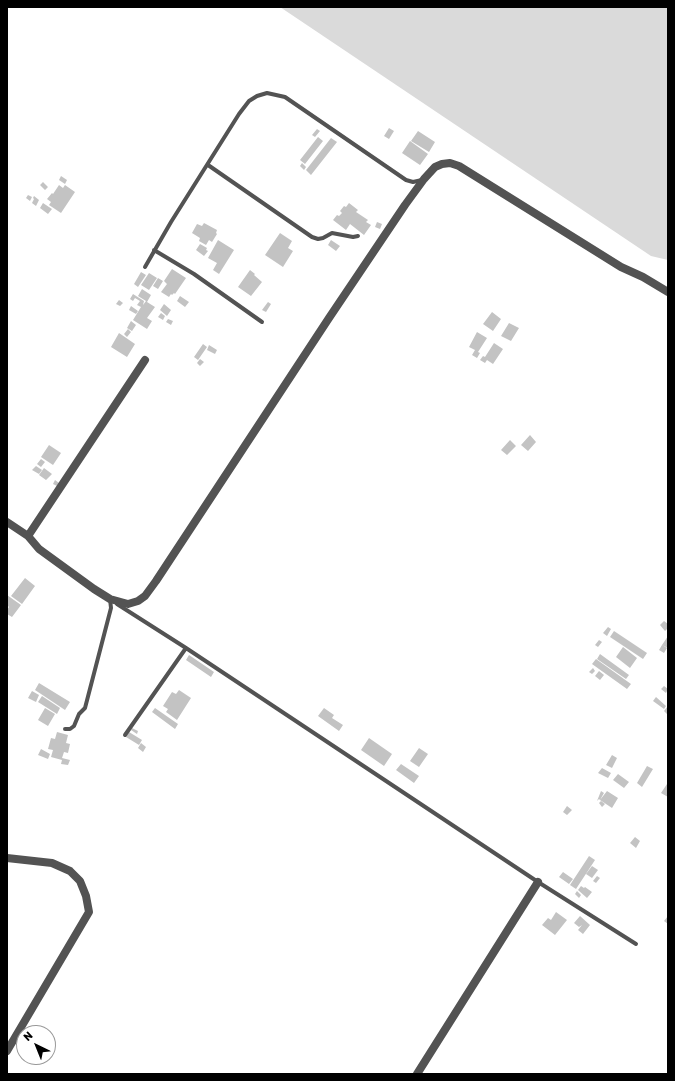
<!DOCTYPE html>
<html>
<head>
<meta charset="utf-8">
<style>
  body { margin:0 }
  #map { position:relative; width:675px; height:1081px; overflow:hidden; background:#fff; font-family:Rubik,sans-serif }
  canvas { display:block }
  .frame { position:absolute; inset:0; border:8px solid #000; pointer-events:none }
  .north { position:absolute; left:16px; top:1025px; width:40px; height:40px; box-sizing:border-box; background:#fff; border:1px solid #999; border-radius:50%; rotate:317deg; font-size:11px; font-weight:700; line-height:16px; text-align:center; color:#000 }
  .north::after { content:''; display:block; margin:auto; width:14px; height:18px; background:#000; clip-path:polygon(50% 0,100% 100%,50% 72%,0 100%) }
</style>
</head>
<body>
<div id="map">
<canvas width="675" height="1081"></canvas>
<div class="frame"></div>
<div class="north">N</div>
</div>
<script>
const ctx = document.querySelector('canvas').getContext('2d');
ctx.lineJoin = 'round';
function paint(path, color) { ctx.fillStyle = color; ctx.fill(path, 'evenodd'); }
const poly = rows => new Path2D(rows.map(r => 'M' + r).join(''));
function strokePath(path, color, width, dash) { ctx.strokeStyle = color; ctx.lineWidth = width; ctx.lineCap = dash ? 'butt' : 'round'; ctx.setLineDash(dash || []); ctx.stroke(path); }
paint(poly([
  [280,7,668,7,668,260,651,256]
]), '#dadada');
paint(poly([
  [389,128,394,131,389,139,384,136],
  [317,129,320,131,315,137,312,135],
  [418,131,435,142,429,152,411,141],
  [318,137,323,141,305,164,300,160],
  [331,138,337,142,311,175,306,170],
  [410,141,428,154,420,165,402,153],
  [302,163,306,167,304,170,300,166],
  [61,176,67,180,65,184,59,180],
  [43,182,48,187,45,190,40,185],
  [59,185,63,188,65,185,75,192,61,213,49,205,51,202,47,199,52,193,53,194],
  [28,195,32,197,30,201,26,198],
  [34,196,39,200,36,206,32,203,34,199,33,198],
  [43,203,52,209,48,214,40,208],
  [349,203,358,210,356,212,368,220,366,222,371,225,364,235,350,224,346,230,333,220,337,215,339,216,342,213,340,211,344,206,346,207],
  [377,222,382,224,380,229,375,227],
  [204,223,217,230,216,233,217,234,212,242,209,240,206,245,199,241,200,238,192,233,197,224,202,226],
  [280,233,292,241,288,248,293,251,283,267,265,255],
  [218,240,234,250,219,274,213,270,217,263,208,258],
  [331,240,340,246,336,251,328,245],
  [200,244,207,248,206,250,208,251,204,256,196,250],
  [172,269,186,278,175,294,174,293,172,295,171,294,169,297,161,292,167,284,164,281],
  [250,270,255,274,254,275,262,282,251,296,238,287],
  [141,272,146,275,138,287,134,284],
  [149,273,157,278,149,290,141,285],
  [158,278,163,281,158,289,153,286],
  [142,289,151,295,147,302,155,307,147,318,152,321,147,329,133,320,141,307,137,305,140,301,135,298,133,301,130,299,133,294,144,301,143,305,146,301,138,296],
  [180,296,189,302,185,307,177,301],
  [119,300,123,303,120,306,116,304],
  [268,302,271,304,266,312,262,310],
  [164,304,171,310,167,316,160,310],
  [131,306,138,311,136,314,129,310],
  [492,312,501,319,493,331,483,324],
  [161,313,165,316,163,320,158,317],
  [168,319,173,321,171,325,166,322],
  [131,321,136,325,132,331,127,328],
  [509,323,519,328,511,341,501,336],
  [128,329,131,332,127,337,124,334],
  [477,332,487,338,478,352,480,353,477,358,472,355,475,350,469,347],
  [119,333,135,344,127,357,111,347],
  [494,343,503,349,493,364,487,360,485,363,480,360,483,356,485,357],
  [203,344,207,347,198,360,194,357],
  [209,345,217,350,215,354,207,350],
  [200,359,204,362,200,366,197,363],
  [530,435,536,442,528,451,521,445],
  [510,440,516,446,507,455,501,450],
  [49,445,61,453,53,465,41,457],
  [41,459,45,462,41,467,37,464],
  [36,466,42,470,39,474,32,470],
  [44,468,52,474,46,480,39,475],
  [55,480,59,483,57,486,53,484],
  [25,578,35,586,22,604,11,596],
  [7,595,21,605,12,617,7,614,7,610,9,607,7,605],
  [664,621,668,624,668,628,665,631,660,625],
  [608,627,611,629,607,636,603,633],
  [614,631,647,653,643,659,610,637],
  [668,636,668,648,662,645],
  [599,640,602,642,598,647,595,645],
  [662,645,667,648,664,653,659,650],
  [623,647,637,658,630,668,616,657],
  [600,654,629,675,626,679,597,659],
  [189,655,214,672,211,677,186,660],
  [596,659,631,684,627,689,592,664],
  [593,668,595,671,592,674,589,672],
  [599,671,604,675,600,680,595,676],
  [39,683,70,702,65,710,35,690],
  [664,686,668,689,666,693,661,689],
  [179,690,191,698,177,720,166,712,168,709,163,706,172,692,176,694],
  [32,691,39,695,36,702,28,698],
  [42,696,60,708,57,714,38,702],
  [656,697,666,706,664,709,653,701],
  [668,706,668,714,667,714,664,711],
  [45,708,55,714,48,726,38,720],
  [155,708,178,724,175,729,152,712],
  [324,708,334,715,332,718,343,725,339,731,318,716],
  [132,728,138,731,137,734,131,730],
  [57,732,68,735,66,743,70,744,68,753,64,752,62,758,70,760,68,765,61,764,62,760,51,757,53,750,48,749,51,738,55,739],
  [129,732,142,740,139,745,126,737],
  [369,738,392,754,384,766,361,750],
  [141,743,146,747,143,752,138,748],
  [419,748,428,754,419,767,410,761],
  [41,749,50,754,48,759,38,755],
  [612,755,617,758,612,768,606,765],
  [401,764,419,776,414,783,396,770],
  [647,766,653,769,642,787,637,783],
  [602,768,611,773,608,778,598,773],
  [618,774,629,782,624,788,613,780],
  [667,784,668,785,668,797,661,793],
  [601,791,604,793,600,800,599,799,597,801],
  [607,791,618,798,612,808,600,800],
  [601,801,605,804,602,807,599,803],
  [567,806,572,810,567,815,563,812],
  [635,837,640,841,636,848,630,843],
  [589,856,595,860,576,889,570,885],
  [592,866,598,870,592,878,586,874],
  [563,872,573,879,569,884,559,877],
  [597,876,600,878,596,883,593,881],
  [581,886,584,888,585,887,592,892,587,898,578,890],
  [577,891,581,895,579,898,575,894],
  [556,912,567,920,555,935,542,925,548,918,551,920],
  [580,916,590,925,583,934,578,930,582,925,579,927,574,923],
  [668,916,668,924,664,921]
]), '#c3c3c3');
strokePath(poly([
  [208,165,312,237,318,239,323,238,332,233,353,237,358,236],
  [154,250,194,274,262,322],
  [145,267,171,222,239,114,249,101,257,96,267,93,285,97,406,180,413,182,422,180],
  [117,604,186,648,538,882,636,944],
  [65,729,70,729,74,726,79,714,85,708,111,608,110,599],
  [125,735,186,648]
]), '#535353', 4);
strokePath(poly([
  [7,522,28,536,39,549,94,589,110,599,128,604,138,601,145,596,156,581,329,318,405,205,424,179,435,167,442,164,450,163,459,166,621,267,643,277,668,292],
  [28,536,145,360],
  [7,858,52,863,70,871,80,881,86,896,89,912,7,1051],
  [417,1074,538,882]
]), '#535353', 8);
</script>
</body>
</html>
